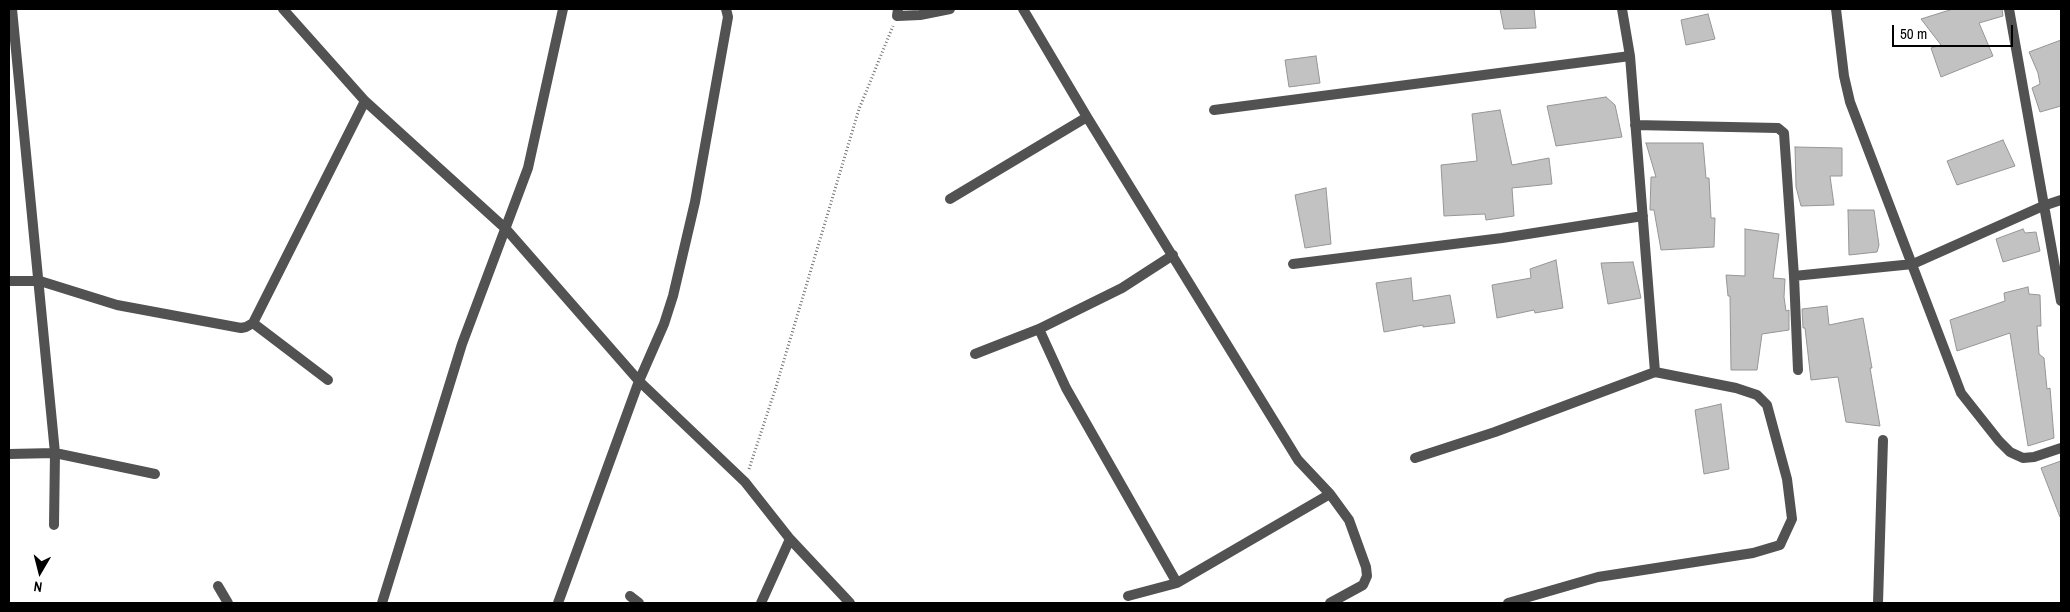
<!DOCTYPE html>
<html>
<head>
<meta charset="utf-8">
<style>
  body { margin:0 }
  #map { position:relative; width:2070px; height:612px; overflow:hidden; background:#fff; font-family:"Archivo Narrow",sans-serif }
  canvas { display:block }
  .frame { position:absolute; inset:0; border:10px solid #000; pointer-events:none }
  .north { position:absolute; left:15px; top:547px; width:50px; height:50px; -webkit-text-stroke:4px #fff; paint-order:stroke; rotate:188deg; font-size:14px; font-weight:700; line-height:20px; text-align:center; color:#000 }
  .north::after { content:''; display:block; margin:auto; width:18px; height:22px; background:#000; clip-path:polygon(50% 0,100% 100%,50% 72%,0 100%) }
  .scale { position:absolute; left:1892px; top:25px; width:121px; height:22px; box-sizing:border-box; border:2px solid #000; border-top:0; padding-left:6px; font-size:15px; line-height:18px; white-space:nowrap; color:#000; -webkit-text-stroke:4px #fff; paint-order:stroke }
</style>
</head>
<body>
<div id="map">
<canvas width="2070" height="612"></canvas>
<div class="frame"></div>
<div class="north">N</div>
<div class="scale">50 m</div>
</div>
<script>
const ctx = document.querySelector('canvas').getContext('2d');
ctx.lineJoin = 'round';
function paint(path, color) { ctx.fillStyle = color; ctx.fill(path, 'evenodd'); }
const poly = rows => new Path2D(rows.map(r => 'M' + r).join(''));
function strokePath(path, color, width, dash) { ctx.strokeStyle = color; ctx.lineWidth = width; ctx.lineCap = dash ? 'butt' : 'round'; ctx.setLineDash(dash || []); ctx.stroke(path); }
const building = poly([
  [1500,9,1534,9,1536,28,1504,29,1500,9],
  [1953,9,2002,9,2003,16,1979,23,1993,56,1941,77,1931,48,1941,45,1921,19,1953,9],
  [1708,14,1715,39,1686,45,1681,20,1708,14],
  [2061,40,2061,106,2040,112,2032,88,2040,84,2038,73,2029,52,2061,40],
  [1316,56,1320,83,1289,87,1285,60,1316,56],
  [1606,97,1615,105,1622,137,1556,146,1547,106,1606,97],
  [1500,110,1512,165,1549,158,1552,184,1512,188,1514,216,1486,220,1485,214,1444,216,1441,165,1477,161,1472,114,1500,110],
  [2003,140,2015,166,1957,185,1947,161,2003,140],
  [1646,143,1703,143,1706,178,1709,178,1711,218,1715,218,1714,247,1661,250,1654,210,1650,210,1651,177,1656,177,1646,143],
  [1795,147,1842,148,1842,176,1830,176,1834,205,1801,206,1796,187,1795,147],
  [1326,188,1331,244,1305,248,1295,195,1326,188],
  [1848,210,1874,210,1879,245,1877,252,1849,255,1848,210],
  [1745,229,1779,234,1773,278,1785,279,1784,297,1786,311,1789,310,1789,330,1762,334,1757,370,1731,370,1730,296,1728,296,1726,275,1745,276,1745,229],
  [2023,229,2025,233,2036,232,2040,251,2003,262,1996,239,2023,229],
  [1556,260,1563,308,1535,313,1534,310,1497,318,1492,285,1531,278,1530,269,1556,260],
  [1633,262,1641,298,1608,304,1601,263,1633,262],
  [1411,278,1413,301,1450,295,1455,323,1423,327,1423,325,1384,332,1376,283,1411,278],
  [2028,287,2029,294,2040,295,2041,326,2037,326,2039,354,2044,358,2047,389,2050,388,2054,438,2028,446,2010,333,1957,351,1950,320,2005,301,2004,293,2028,287],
  [1827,306,1829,325,1863,318,1872,368,1870,368,1880,426,1846,422,1838,377,1811,380,1805,328,1803,328,1802,309,1827,306],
  [1721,404,1729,469,1704,474,1695,410,1721,404],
  [2061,461,2061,517,2060,517,2041,468,2061,461]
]);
paint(building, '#c2c2c2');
strokePath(building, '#969696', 1);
strokePath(poly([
  [749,469,775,390,859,109,893,26]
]), '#747474', 3, [1, 2.5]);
strokePath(poly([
  [12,9,55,453,54,525],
  [283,9,365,101,506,229,639,381,745,482,790,539,850,603],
  [898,9,897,16,920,15,950,9],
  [1023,9,1087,117,1298,460,1330,494,1349,520,1366,567,1367,576,1363,585,1330,603],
  [1622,9,1630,56,1655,372],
  [1836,9,1844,76,1850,102,1961,393,1999,441,2010,452,2023,458,2034,457,2061,448],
  [2009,9,2061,301],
  [1214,110,1630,56],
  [1635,125,1778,128,1784,133,1794,276,1798,370],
  [950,199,1087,117],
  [1293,264,1502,238,1643,216],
  [1794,276,1913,264,2043,206,2061,200],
  [9,281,40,281,117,305,241,328,246,327,253,323,365,101],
  [253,323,328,380],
  [1039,329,1066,388,1177,583],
  [975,354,1039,329,1122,288,1173,255],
  [9,454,55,453,155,474],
  [1415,458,1495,432,1655,372,1736,388,1757,395,1767,405,1787,479,1792,519,1780,545,1753,553,1598,577,1508,603],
  [218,586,228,603],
  [630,596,639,603],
  [1128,596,1177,583,1330,494],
  [382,603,462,344,528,168,563,9],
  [558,603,639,381,664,324,673,296,695,202,728,17,726,9],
  [761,603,790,539],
  [1878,603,1883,440]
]), '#525252', 10);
</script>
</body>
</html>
